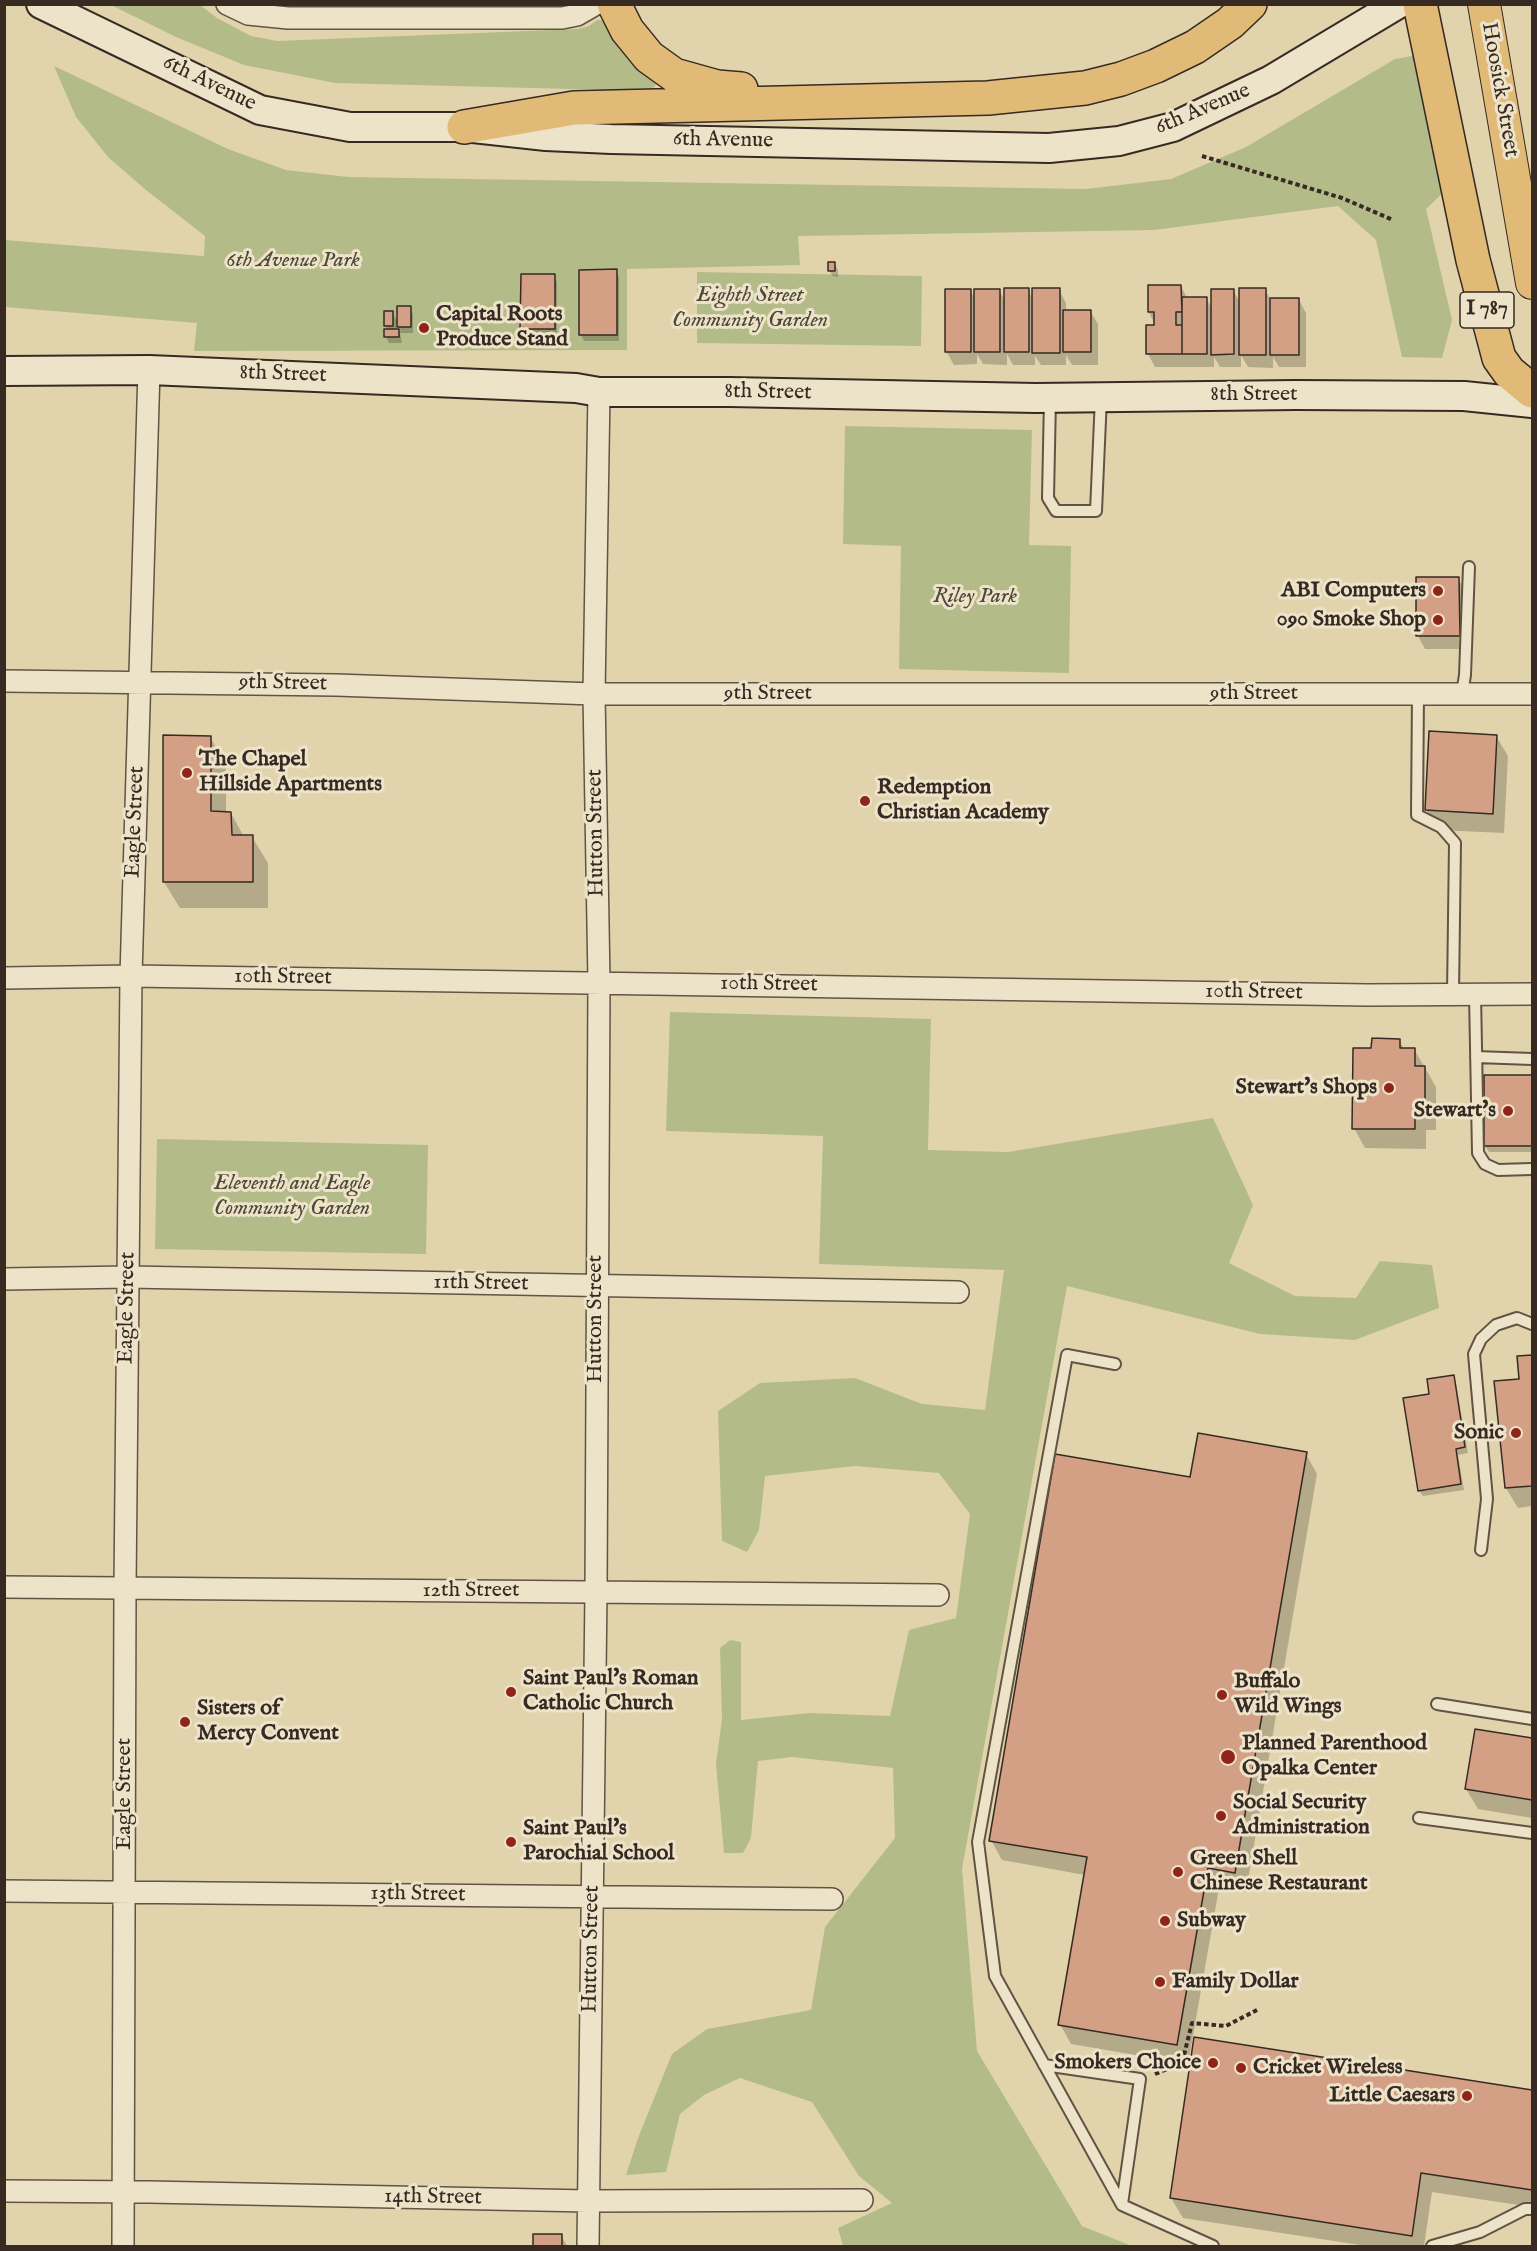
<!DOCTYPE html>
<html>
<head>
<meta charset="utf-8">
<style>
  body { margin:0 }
  #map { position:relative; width:1537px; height:2251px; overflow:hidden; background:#e1d4ac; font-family:"IM FELL English",serif }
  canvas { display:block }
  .frame { position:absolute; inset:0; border:6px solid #362a23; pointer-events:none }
</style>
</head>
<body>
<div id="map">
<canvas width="1537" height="2251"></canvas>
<div class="frame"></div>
</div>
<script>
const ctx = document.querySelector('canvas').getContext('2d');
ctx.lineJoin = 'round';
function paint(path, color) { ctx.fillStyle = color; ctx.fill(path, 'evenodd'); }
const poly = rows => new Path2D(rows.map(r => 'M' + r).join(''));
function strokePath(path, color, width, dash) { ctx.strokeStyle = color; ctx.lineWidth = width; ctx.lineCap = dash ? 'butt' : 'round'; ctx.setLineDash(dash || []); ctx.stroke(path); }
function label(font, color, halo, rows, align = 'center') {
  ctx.font = font + ' "IM FELL English",serif'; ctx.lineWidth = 6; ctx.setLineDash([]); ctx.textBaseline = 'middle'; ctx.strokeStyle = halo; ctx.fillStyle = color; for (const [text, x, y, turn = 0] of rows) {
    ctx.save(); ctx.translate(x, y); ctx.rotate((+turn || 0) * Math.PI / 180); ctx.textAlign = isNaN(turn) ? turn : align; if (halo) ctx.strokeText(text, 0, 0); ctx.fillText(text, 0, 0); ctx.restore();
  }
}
paint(poly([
  [111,5,200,5,217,18,251,36,277,41,578,29,589,26,597,20,605,20,656,85,650,91,335,83,244,65,176,37],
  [1412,56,1446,74,1466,171,1426,209,1452,320,1442,358,1402,357,1376,240,1338,206,1154,230,798,236,800,265,627,269,627,350,194,351,197,323,5,307,4,240,204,256,205,236,146,190,108,157,76,117,54,66,228,149,286,170,348,177,1086,189,1171,179,1246,147,1395,59],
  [697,272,922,276,921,346,697,343],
  [845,426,1032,430,1029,545,1071,546,1069,673,899,669,901,546,843,544],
  [670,1012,931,1019,928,1150,1008,1152,1213,1118,1253,1205,1229,1263,1295,1296,1356,1298,1380,1261,1432,1265,1439,1308,1355,1340,1260,1334,1067,1286,962,1869,977,2051,1082,2226,1132,2246,843,2246,838,2228,892,2203,859,2176,812,2102,740,2078,704,2095,680,2114,666,2172,626,2175,638,2138,672,2054,707,2029,811,2010,825,1927,895,1838,893,1768,792,1757,758,1761,751,1838,743,1853,724,1853,716,1764,722,1719,720,1648,730,1640,741,1642,741,1720,810,1713,890,1716,909,1630,956,1618,970,1514,939,1473,855,1466,765,1476,759,1530,747,1552,722,1541,718,1411,760,1383,855,1378,922,1404,985,1410,1004,1270,819,1264,823,1136,666,1131],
  [157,1139,428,1145,426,1254,155,1249]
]), '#b3bc89');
paint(poly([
  [253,4,398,4,398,10,255,8],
  [407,4,455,4,455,10,410,10],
  [459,4,483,4,483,11,463,11],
  [835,264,838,270,838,277,833,276,829,270],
  [616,271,619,277,619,341,584,341,581,335],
  [554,276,557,282,557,335,525,335,522,329],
  [1181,286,1187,298,1206,298,1212,309,1233,290,1240,302,1265,290,1271,300,1299,300,1306,313,1306,367,1279,367,1273,357,1273,368,1248,367,1241,355,1241,367,1220,367,1214,357,1214,367,1155,367,1148,354,1156,327,1149,312],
  [970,290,976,301,999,290,1005,301,1028,290,1033,299,1059,290,1066,303,1066,311,1090,311,1098,324,1098,365,1072,365,1066,355,1066,365,1041,365,1035,356,1035,365,1013,365,1007,354,1007,365,983,364,977,354,977,364,954,365,946,351],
  [410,307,413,314,413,333,400,333,402,343,389,343,386,337,386,330,388,330,385,326,393,313,398,323],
  [396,322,401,331,396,331],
  [1458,579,1466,592,1466,649,1425,649,1418,636],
  [1496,736,1508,756,1504,833,1438,830,1426,810],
  [210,737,226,764,226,813,231,813,244,837,252,837,268,863,268,908,180,908,164,882],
  [1399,1040,1404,1049,1414,1049,1436,1087,1436,1130,1426,1130,1426,1149,1365,1148,1354,1128,1373,1050],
  [1486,1076,1532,1077,1532,1152,1489,1152,1485,1146],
  [1532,1356,1532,1506,1518,1508,1506,1488,1496,1382,1521,1380,1518,1358],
  [1453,1377,1456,1383,1468,1453,1458,1455,1464,1490,1423,1496,1419,1490,1431,1395],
  [1306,1454,1317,1474,1246,1892,1219,1888,1188,2064,1071,2044,1060,2024,1085,1875,1002,1860,991,1840,1192,1479],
  [1476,1730,1532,1740,1532,1818,1478,1809,1466,1789],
  [1195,2039,1532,2091,1532,2207,1432,2192,1424,2246,1367,2246,1183,2218,1171,2198],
  [534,2235,561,2235,567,2246,534,2246]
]), '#0003');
const building = poly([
  [828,262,835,262,835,271,828,271,828,262],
  [617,269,617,335,579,335,579,270,617,269],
  [521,274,555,274,555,329,520,329,521,274],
  [1148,285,1181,285,1182,312,1176,312,1176,325,1182,325,1182,354,1146,354,1146,325,1154,325,1154,312,1148,312,1148,285],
  [1004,288,1029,288,1029,352,1004,352,1004,288],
  [1032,288,1060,288,1060,353,1032,353,1032,288],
  [1239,288,1266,288,1266,355,1239,355,1239,288],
  [945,289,971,289,971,352,945,352,945,289],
  [974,289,1000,289,1000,352,974,352,974,289],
  [1211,289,1234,289,1234,354,1211,355,1211,289],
  [1182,297,1207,297,1207,354,1182,354,1182,297],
  [1270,298,1299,298,1299,355,1270,355,1270,298],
  [397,306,411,306,411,327,397,327,397,306],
  [1063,310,1091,310,1091,352,1063,352,1063,310],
  [384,311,393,311,393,326,384,326,384,311],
  [384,329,399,329,399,337,384,337,384,329],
  [1416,577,1459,577,1460,636,1416,636,1416,577],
  [1429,731,1497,735,1493,814,1425,810,1429,731],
  [163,735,211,736,211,811,231,812,232,835,253,835,253,882,163,882,163,735],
  [1372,1038,1400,1039,1400,1048,1415,1048,1415,1066,1425,1066,1425,1110,1415,1110,1415,1129,1352,1129,1353,1048,1371,1048,1372,1038],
  [1484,1075,1532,1075,1532,1146,1484,1146,1484,1075],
  [1532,1355,1532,1486,1505,1488,1494,1381,1519,1379,1517,1356,1532,1355],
  [1454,1375,1465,1447,1456,1449,1461,1484,1418,1491,1403,1398,1429,1394,1427,1379,1454,1375],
  [1198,1433,1307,1452,1235,1873,1208,1868,1177,2045,1058,2025,1087,1857,989,1841,1055,1454,1190,1477,1198,1433],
  [1475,1729,1532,1738,1532,1800,1465,1789,1475,1729],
  [1194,2037,1532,2090,1532,2190,1421,2173,1412,2236,1170,2198,1194,2037],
  [533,2234,562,2234,562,2246,533,2246,533,2234]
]);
paint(building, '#d39f85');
strokePath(building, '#362a23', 1.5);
const lane = poly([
  [1050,398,1048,498,1056,511,1096,511,1101,397],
  [1418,694,1417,815,1441,827,1455,843,1453,994],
  [1462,694,1465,675,1469,567],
  [1475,994,1478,1153,1485,1164,1498,1170,1532,1169],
  [1476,1057,1532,1059],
  [1115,1364,1067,1355,978,1842,995,1976,1122,2205,1213,2246],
  [1481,1550,1487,1499,1474,1354,1481,1339,1496,1325,1517,1318,1532,1324],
  [1437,1704,1532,1719],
  [1419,1818,1532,1833],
  [1044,2065,1140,2079,1122,2204],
  [1432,2246,1480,2232,1525,2209,1532,2209]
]);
const street = poly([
  [227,4,248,14,288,18,562,18,577,15,596,4],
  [4,681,336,685,594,694,1532,694],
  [4,978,131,976,1368,995,1532,994],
  [4,1279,128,1277,958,1292],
  [4,1587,938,1595],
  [4,1891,832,1899],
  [4,2191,149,2192,588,2201,862,2200],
  [123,2246,125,1588,131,976,149,370],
  [588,2246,596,1592,599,982,594,694,599,392]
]);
const secondary = poly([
  [41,4,260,110,350,127,464,127,546,136,611,139,1049,148,1119,141,1173,127,1271,80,1398,4],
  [4,371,149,370,576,388,599,392,730,392,1036,398,1296,395,1464,396,1532,403]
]);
const primary = poly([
  [1484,4,1532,283]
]);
const highway = poly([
  [614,4,627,30,649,57,674,75,717,87,741,89],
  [1420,4,1473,260,1499,358,1509,372,1532,391],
  [464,127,574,108,988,98,1085,88,1121,79,1156,66,1195,47,1230,23,1250,4]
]);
strokePath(lane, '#615445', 14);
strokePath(street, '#615445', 24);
strokePath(secondary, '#362a23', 32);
strokePath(primary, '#362a23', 34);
strokePath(highway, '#362a23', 36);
strokePath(poly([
  [1202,156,1342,198,1393,220],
  [1155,2074,1182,2063,1192,2023,1226,2026,1257,2010]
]), '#362a23', 4, [4.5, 3]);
strokePath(lane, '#ece3c9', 10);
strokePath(street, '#ece3c9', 21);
strokePath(secondary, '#ece3c9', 28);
strokePath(primary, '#e0ba76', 32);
strokePath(highway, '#e0ba76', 33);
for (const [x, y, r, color] of [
  [424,328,6,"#8f2418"],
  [1438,591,6,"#8f2418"],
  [1438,620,6,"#8f2418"],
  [187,773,6,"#8f2418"],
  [865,801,6,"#8f2418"],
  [1389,1088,6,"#8f2418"],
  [1508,1111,6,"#8f2418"],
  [1516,1433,6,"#8f2418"],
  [511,1692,6,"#8f2418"],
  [1222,1695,6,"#8f2418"],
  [185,1722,6,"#8f2418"],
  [1228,1757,8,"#8f2418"],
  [1221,1816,6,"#8f2418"],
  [511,1842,6,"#8f2418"],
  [1178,1872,6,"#8f2418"],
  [1165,1921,6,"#8f2418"],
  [1160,1982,6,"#8f2418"],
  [1213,2063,6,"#8f2418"],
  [1241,2068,6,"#8f2418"],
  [1467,2096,6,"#8f2418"]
]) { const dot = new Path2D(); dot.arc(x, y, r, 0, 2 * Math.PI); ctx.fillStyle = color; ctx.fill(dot); strokePath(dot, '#ece3c9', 2); }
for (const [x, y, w] of [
  [1487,310,54]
]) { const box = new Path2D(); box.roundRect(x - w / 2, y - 18, w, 36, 4.5); ctx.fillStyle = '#ece3c9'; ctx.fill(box); strokePath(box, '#362a23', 1.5); }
label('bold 21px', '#362a23', null, [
  ["I 787",1487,310]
]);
label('22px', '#362a23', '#ece3c9', [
  ["6th Avenue",209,84,26],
  ["Hoosick Street",1499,90,80],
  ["6th Avenue",1203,110,-23],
  ["6th Avenue",723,141,1],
  ["8th Street",283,375,2],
  ["8th Street",768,393,1],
  ["8th Street",1254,395],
  ["9th Street",283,684,1],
  ["9th Street",768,694],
  ["9th Street",1254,694],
  ["Eagle Street",136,822,-88],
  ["Hutton Street",597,833,-91],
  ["10th Street",283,978,1],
  ["10th Street",769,985,1],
  ["10th Street",1254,993,1],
  ["11th Street",481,1284,1],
  ["Eagle Street",128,1308,-89],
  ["Hutton Street",596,1319,-90],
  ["12th Street",471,1591],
  ["Eagle Street",125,1794,-90],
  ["13th Street",418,1895,1],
  ["Hutton Street",592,1949,-89],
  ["14th Street",433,2198,1]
]);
label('italic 22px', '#4f4737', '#ece3c9', [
  ["6th Avenue Park",293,261],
  ["Eighth Street",750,296],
  ["Community Garden",750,321],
  ["Riley Park",975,597],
  ["Eleventh and Eagle",292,1184],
  ["Community Garden",292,1209]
]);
label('bold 22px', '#362a23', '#ece3c9', [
  ["Capital Roots",436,315],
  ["Produce Stand",436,340],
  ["ABI Computers",1426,591,"right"],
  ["090 Smoke Shop",1426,620,"right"],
  ["The Chapel",199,760],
  ["Hillside Apartments",199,785],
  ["Redemption",877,788],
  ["Christian Academy",877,813],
  ["Stewart's Shops",1377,1088,"right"],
  ["Stewart's",1496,1111,"right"],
  ["Sonic",1504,1433,"right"],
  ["Saint Paul's Roman",523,1679],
  ["Catholic Church",523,1704],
  ["Buffalo",1234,1682],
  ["Wild Wings",1234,1707],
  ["Sisters of",197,1709],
  ["Mercy Convent",197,1734],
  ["Planned Parenthood",1242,1744],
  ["Opalka Center",1242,1769],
  ["Social Security",1233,1803],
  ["Administration",1233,1828],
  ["Saint Paul's",523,1829],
  ["Parochial School",523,1854],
  ["Green Shell",1190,1859],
  ["Chinese Restaurant",1190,1884],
  ["Subway",1177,1921],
  ["Family Dollar",1172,1982],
  ["Smokers Choice",1201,2063,"right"],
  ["Cricket Wireless",1253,2068],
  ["Little Caesars",1455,2096,"right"]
], 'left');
</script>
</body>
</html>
